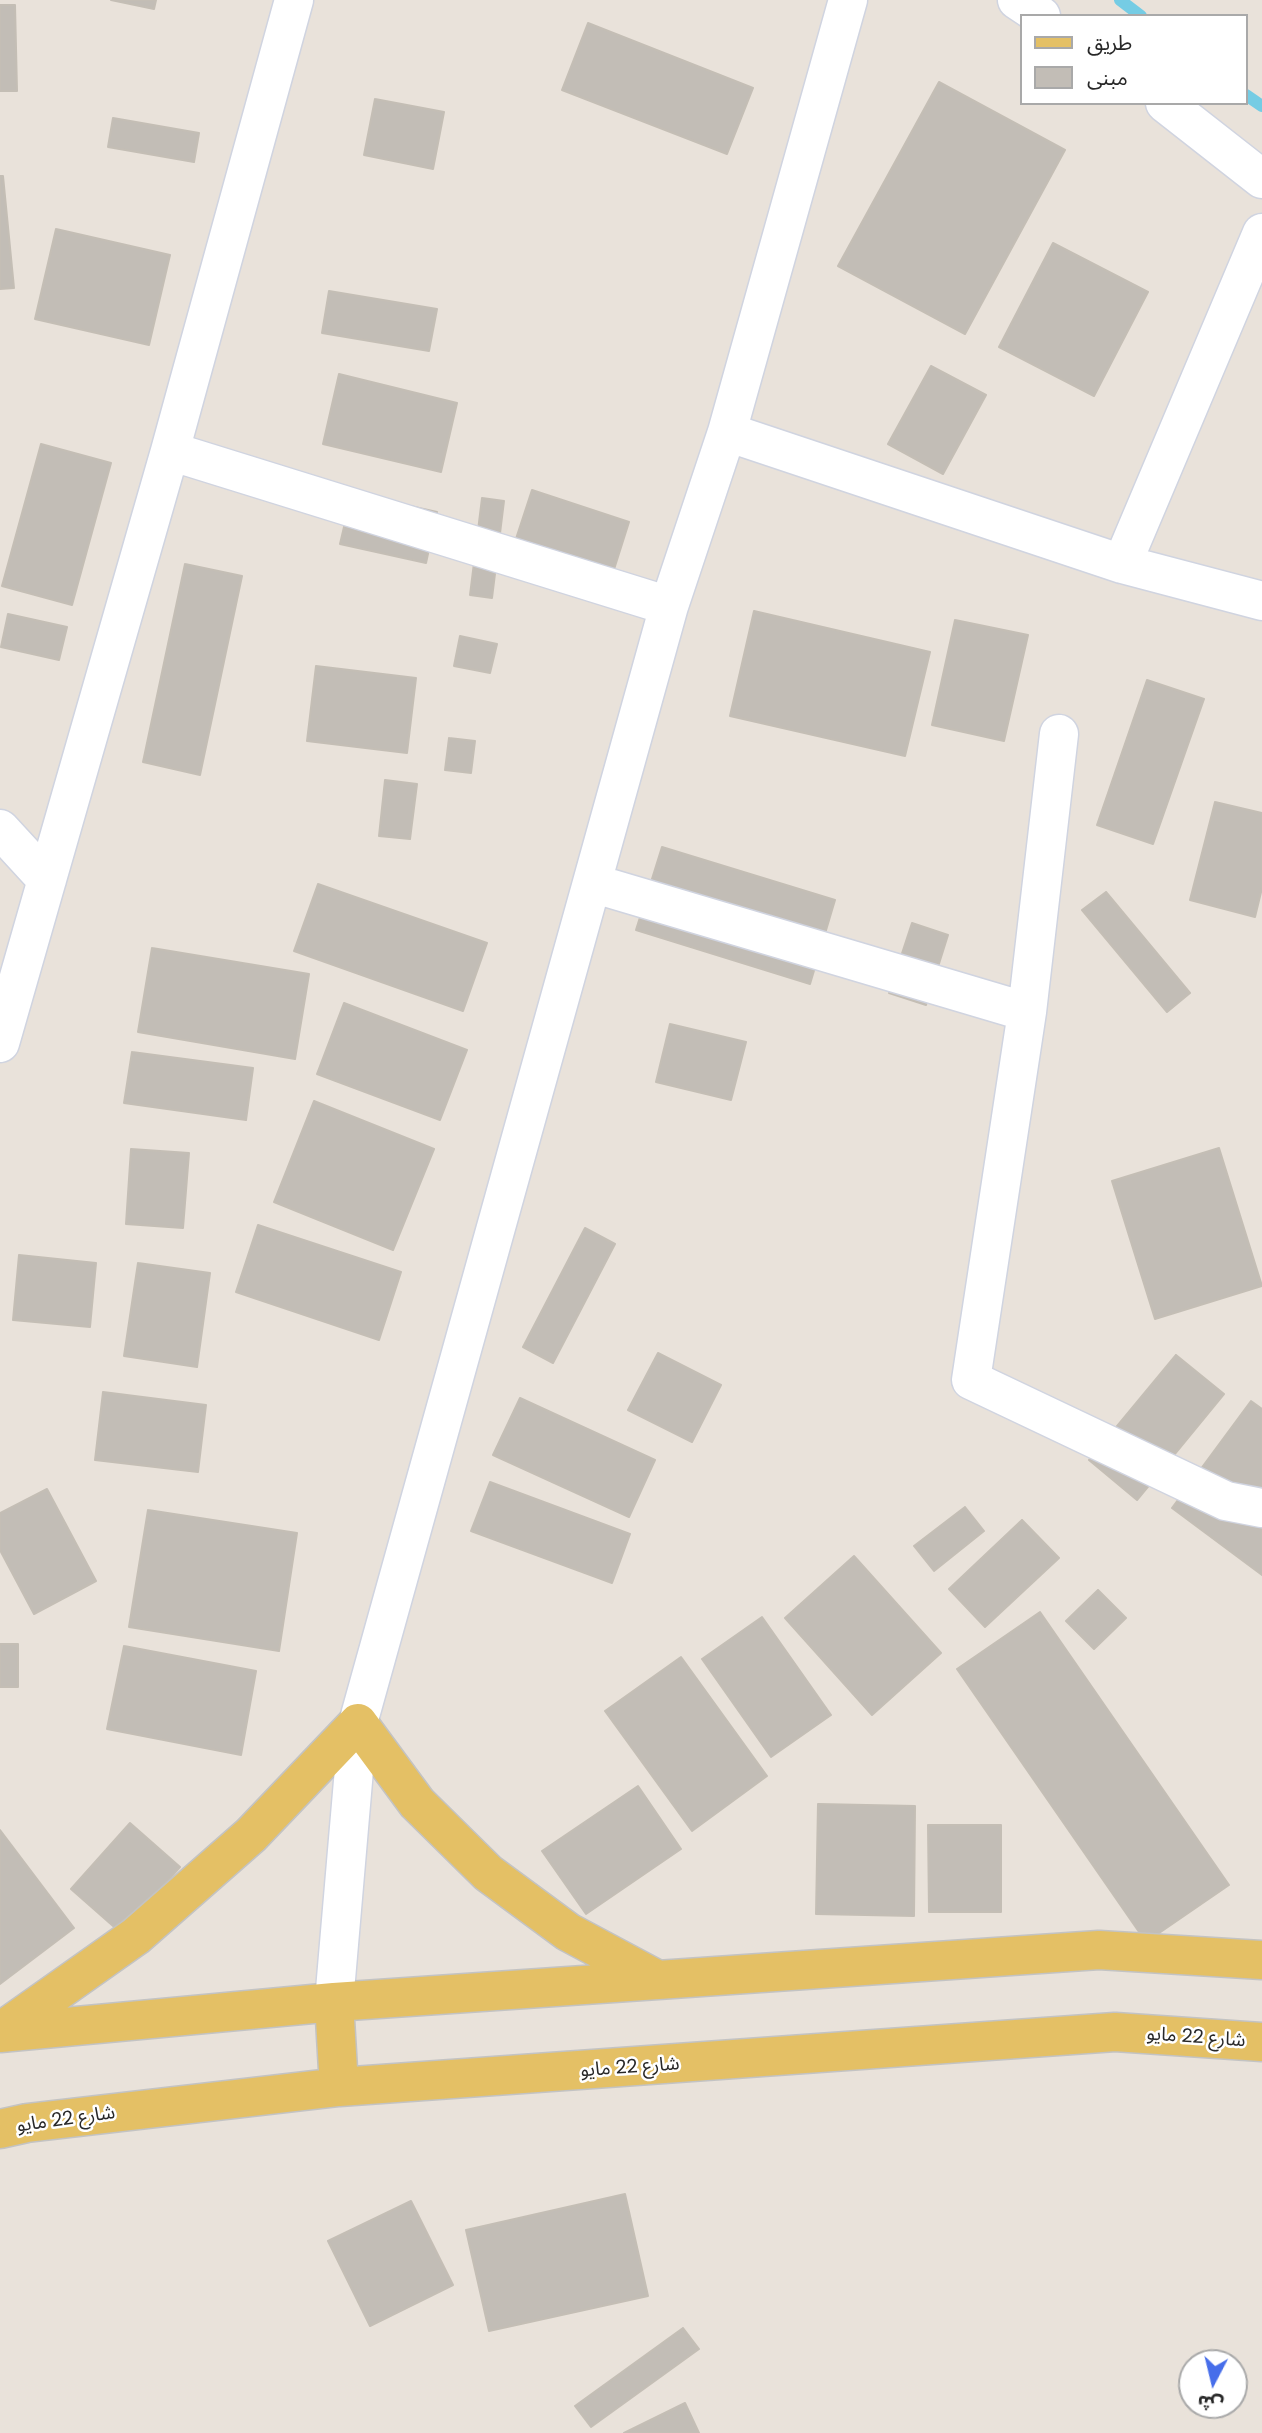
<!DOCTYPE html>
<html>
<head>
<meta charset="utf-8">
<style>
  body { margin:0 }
  #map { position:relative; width:1262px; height:2433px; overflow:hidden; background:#e9e2da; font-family:Poppins,"Noto Sans Arabic",sans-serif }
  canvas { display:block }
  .legend { position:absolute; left:1020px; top:14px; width:228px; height:91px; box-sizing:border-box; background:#fff; border:2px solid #a9a9a9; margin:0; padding:9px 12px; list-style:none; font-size:21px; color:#282828 }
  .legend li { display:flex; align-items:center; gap:14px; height:35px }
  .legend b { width:35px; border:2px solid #a9a9a9 }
  .north { position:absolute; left:1178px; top:2349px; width:70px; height:70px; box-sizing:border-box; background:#fff; border:2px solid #a9a9a9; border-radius:50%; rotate:187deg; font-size:19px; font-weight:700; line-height:28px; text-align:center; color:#282828 }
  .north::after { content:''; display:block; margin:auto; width:24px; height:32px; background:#476eea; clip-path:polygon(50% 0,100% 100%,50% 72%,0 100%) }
</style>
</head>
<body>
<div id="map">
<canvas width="1262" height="2433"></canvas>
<ul class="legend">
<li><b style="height:9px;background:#e4c065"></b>طريق</li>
<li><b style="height:19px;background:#c2bdb6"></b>مبنى</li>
</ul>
<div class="north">ش</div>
</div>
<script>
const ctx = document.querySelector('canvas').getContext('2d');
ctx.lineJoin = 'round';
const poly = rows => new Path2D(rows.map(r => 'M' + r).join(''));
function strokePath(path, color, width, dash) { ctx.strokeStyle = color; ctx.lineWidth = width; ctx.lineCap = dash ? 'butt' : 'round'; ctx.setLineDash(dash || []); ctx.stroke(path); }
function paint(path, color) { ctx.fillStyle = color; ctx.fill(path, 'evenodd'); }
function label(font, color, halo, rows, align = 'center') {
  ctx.font = font + ' Poppins,"Noto Sans Arabic",sans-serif'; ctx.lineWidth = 5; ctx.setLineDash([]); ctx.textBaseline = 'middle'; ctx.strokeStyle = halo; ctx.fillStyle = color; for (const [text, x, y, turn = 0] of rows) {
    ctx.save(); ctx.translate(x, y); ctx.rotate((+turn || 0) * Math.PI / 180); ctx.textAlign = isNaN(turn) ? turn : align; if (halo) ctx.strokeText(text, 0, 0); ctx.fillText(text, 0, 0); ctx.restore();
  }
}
strokePath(poly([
  [1120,0,1141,16],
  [1246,95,1262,106]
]), '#75cce4', 12);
const building = poly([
  [111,0,156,0,154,9,111,0],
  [0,5,15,5,17,91,0,91,0,5],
  [588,23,753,88,727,154,562,90,588,23],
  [939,82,1065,150,965,334,838,266,939,82],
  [375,99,444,112,433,169,364,155,375,99],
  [113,118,199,133,194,162,108,147,113,118],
  [0,176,3,176,14,288,0,289,0,176],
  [56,229,170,255,149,345,35,319,56,229],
  [1053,243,1148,292,1094,396,999,347,1053,243],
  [329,291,437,309,429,351,322,333,329,291],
  [931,366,986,395,943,474,888,444,931,366],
  [339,374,457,403,441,472,323,444,339,374],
  [41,444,111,463,72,605,2,586,41,444],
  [532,490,629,522,610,582,512,551,532,490],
  [352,493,437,512,426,563,340,544,352,493],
  [482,498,504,501,492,598,470,595,482,498],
  [185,564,242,576,200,775,143,762,185,564],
  [754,611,930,652,905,756,730,716,754,611],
  [8,614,67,627,59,660,1,647,8,614],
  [955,620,1028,635,1004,741,932,725,955,620],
  [460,636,497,644,490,673,454,666,460,636],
  [316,666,416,678,407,753,307,741,316,666],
  [1147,680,1204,699,1153,844,1097,825,1147,680],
  [449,738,475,741,471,773,445,770,449,738],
  [385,780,417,784,410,839,379,836,385,780],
  [1215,802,1262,813,1262,888,1255,917,1190,900,1215,802],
  [662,847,835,900,810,984,636,930,662,847],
  [318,884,487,943,463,1011,294,951,318,884],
  [1106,892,1190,993,1167,1012,1082,910,1106,892],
  [912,923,948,935,926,1005,889,993,912,923],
  [152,948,309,974,295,1059,138,1032,152,948],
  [344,1003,467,1050,440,1120,317,1074,344,1003],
  [670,1024,746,1042,731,1100,656,1082,670,1024],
  [132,1052,253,1068,246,1120,124,1103,132,1052],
  [314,1101,434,1149,393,1250,274,1202,314,1101],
  [1219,1148,1262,1286,1155,1319,1112,1181,1219,1148],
  [131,1149,189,1153,183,1228,126,1224,131,1149],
  [258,1225,401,1272,379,1340,236,1292,258,1225],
  [585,1228,615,1244,553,1363,523,1347,585,1228],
  [19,1255,96,1263,90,1327,13,1320,19,1255],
  [138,1263,210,1273,197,1367,124,1356,138,1263],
  [658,1353,721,1385,692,1442,628,1410,658,1353],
  [1176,1355,1224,1394,1137,1500,1089,1460,1176,1355],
  [103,1392,206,1405,198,1472,95,1460,103,1392],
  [520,1398,655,1460,629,1517,493,1455,520,1398],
  [1251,1401,1262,1409,1262,1575,1172,1508,1251,1401],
  [490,1482,630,1534,612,1583,471,1531,490,1482],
  [47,1489,96,1581,34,1614,0,1550,0,1513,47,1489],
  [965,1507,984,1531,934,1571,914,1546,965,1507],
  [148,1510,297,1533,279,1651,129,1627,148,1510],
  [1022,1520,1059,1558,985,1627,949,1589,1022,1520],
  [854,1556,941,1653,872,1715,785,1618,854,1556],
  [1098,1590,1126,1618,1094,1649,1066,1621,1098,1590],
  [1040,1612,1229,1885,1146,1942,957,1669,1040,1612],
  [762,1617,831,1715,771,1757,702,1659,762,1617],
  [0,1644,18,1644,18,1687,0,1687,0,1644],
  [124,1646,256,1671,241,1755,107,1729,124,1646],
  [681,1657,767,1776,692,1831,605,1711,681,1657],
  [638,1786,681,1849,586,1914,542,1851,638,1786],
  [818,1804,915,1806,914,1916,816,1914,818,1804],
  [130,1823,180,1867,121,1933,71,1889,130,1823],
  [928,1825,1001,1825,1001,1912,929,1912,928,1825],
  [0,1830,74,1928,0,1984,0,1830],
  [625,2194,648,2296,489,2331,466,2230,625,2194],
  [411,2201,453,2285,370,2326,328,2241,411,2201],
  [683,2328,699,2349,591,2427,575,2406,683,2328],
  [685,2403,699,2433,624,2433,685,2403]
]);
paint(building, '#c2bdb6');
strokePath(building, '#c4beb5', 2);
const minor = poly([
  [1017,0,1041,16],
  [1165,103,1262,179],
  [727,432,1122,564,1262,601],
  [170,451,669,606],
  [1122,564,1262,233],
  [1059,734,1027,1012,971,1380,1226,1501,1262,1508],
  [0,829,47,880],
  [592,883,1027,1012],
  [0,1043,170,451,294,0],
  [334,2002,358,1723,669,606,727,432,848,0]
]);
const major = poly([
  [334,2002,339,2087],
  [0,2032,136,1936,251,1835,358,1723,417,1803,488,1873,568,1932,656,1979],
  [0,2033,334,2002,1099,1950,1262,1960],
  [0,2129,27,2123,339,2087,1115,2032,1262,2042]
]);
strokePath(minor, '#d0d4e0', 41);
strokePath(major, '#c3c3c3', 41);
strokePath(minor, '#fff', 38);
strokePath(major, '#e4c065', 38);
label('19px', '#282828', '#fff', [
  ["شارع 22 مايو",1196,2038,4],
  ["شارع 22 مايو",630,2068,-4],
  ["شارع 22 مايو",66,2120,-8]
]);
</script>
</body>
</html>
